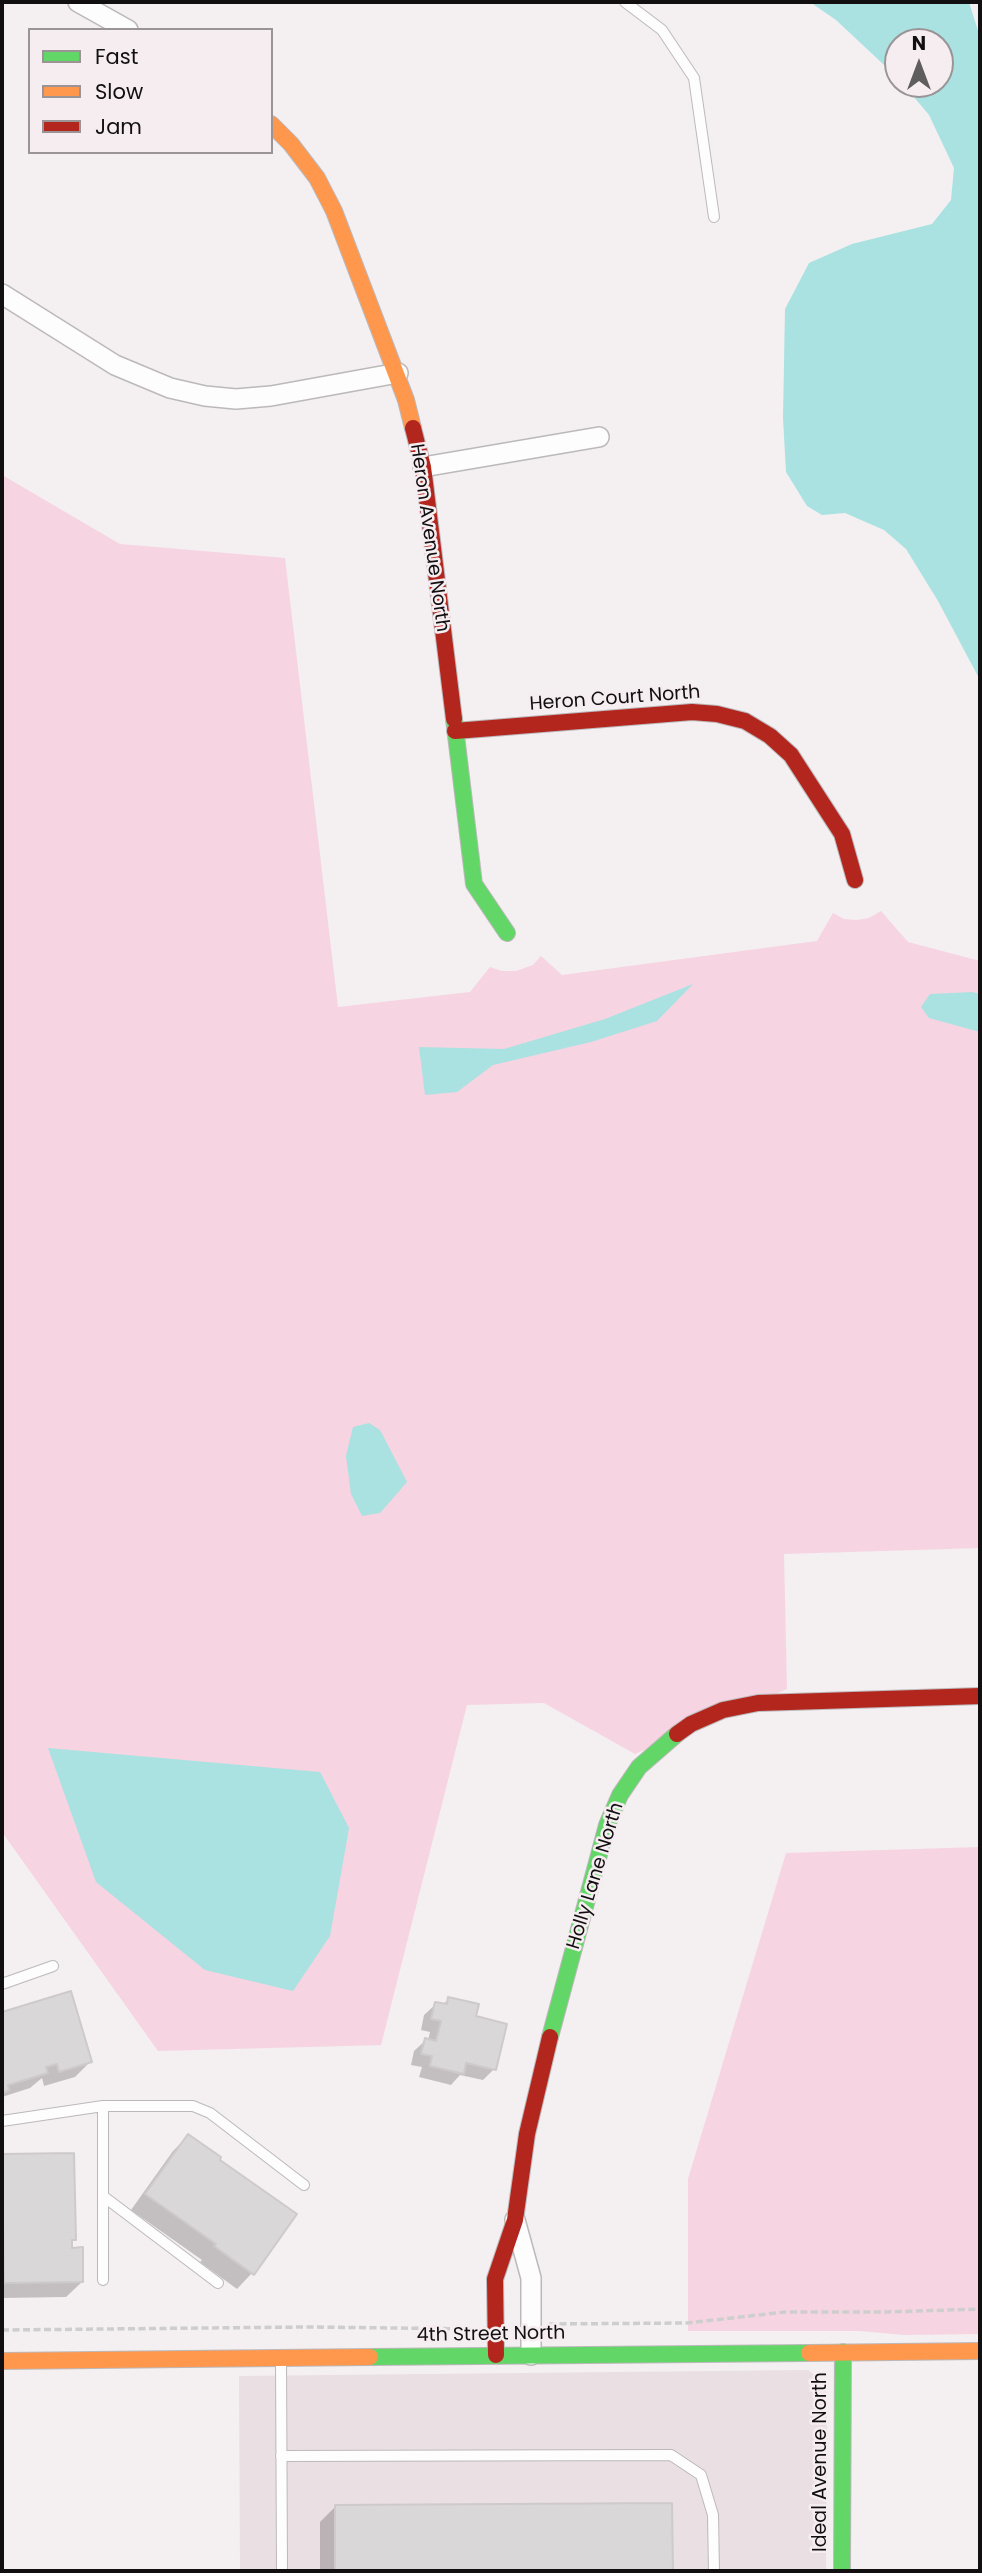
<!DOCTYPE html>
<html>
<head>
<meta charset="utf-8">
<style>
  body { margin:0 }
  #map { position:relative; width:982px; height:2573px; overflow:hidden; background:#f4eff1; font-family:Poppins,sans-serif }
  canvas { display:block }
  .frame { position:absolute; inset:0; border:4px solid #110f10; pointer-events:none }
  .legend { position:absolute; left:28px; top:28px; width:245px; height:126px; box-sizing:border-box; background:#f6edf1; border:2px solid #9a9497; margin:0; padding:9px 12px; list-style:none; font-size:21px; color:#110f10 }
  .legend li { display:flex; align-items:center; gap:14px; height:35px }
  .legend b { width:35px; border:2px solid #9a9497 }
  .north { position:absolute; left:884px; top:28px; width:70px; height:70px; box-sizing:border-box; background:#f6edf1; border:2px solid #9a9497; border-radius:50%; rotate:0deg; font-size:19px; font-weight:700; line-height:28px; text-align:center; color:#110f10 }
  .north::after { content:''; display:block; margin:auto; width:24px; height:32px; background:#605d5f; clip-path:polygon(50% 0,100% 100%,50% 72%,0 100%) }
</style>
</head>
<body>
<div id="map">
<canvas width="982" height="2573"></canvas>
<div class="frame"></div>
<ul class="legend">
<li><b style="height:9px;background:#63d668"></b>Fast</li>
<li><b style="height:9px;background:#ff974d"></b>Slow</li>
<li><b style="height:9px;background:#b3261e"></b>Jam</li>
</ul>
<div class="north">N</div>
</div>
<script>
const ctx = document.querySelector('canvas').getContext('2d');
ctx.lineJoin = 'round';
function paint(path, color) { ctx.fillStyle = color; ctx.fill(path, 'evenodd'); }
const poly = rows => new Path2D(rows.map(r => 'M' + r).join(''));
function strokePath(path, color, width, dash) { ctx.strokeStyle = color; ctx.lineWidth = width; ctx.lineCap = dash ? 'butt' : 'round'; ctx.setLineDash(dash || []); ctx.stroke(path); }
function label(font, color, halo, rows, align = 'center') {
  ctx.font = font + ' Poppins,sans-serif'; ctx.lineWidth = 5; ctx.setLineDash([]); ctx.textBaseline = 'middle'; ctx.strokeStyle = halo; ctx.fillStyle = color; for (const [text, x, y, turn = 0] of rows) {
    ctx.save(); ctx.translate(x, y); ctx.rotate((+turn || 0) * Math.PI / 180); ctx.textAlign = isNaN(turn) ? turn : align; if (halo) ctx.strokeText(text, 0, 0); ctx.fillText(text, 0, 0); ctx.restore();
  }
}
paint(poly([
  [808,2370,821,2380,827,2394,826,2571,240,2571,239,2376]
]), '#eadfe3');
paint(poly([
  [2,475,120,544,285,558,338,1007,470,992,490,967,502,971,516,971,533,965,541,956,562,975,817,941,833,913,844,919,857,920,869,918,881,911,908,942,980,961,980,1548,784,1554,787,1689,635,1754,544,1703,467,1705,381,2045,158,2051,2,1832],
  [980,1847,980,2334,905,2335,859,2331,688,2331,688,2179,786,1853]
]), '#f6d4e2');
paint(poly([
  [810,2,969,2,980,37,980,680,938,601,906,549,884,530,845,513,822,515,807,506,786,472,783,418,785,309,809,263,852,244,932,224,951,200,954,168,929,115,903,84,940,84,940,42,898,42,898,78,836,20],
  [693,984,657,1021,591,1042,493,1065,457,1092,425,1095,419,1047,504,1049,605,1019],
  [972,992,980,994,980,1032,929,1018,921,1007,930,994],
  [369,1423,380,1430,407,1482,380,1513,362,1516,351,1494,346,1456,353,1427],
  [48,1748,320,1772,349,1828,330,1936,293,1991,205,1970,96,1882]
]), '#a9e2e1');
paint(poly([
  [70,1993,91,2061,75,2077,44,2086,42,2078,30,2088,2,2097,2,2013],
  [449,1999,474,2018,494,2069,483,2080,460,2075,451,2085,419,2077,422,2067,411,2065,414,2051,426,2040,428,2041,430,2032,421,2030,424,2015,436,2004,442,2005],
  [188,2136,252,2273,237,2289,200,2262,202,2260,131,2210,173,2151],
  [2,2155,74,2239,70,2243,82,2282,66,2297,2,2298],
  [670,2505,672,2571,320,2571,320,2522,335,2507]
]), '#0003');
const building = poly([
  [71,1991,92,2062,59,2072,57,2064,46,2067,48,2073,8,2085,9,2090,2,2093,2,2012,71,1991],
  [448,1997,479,2004,476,2016,507,2024,496,2070,466,2063,464,2074,430,2066,432,2056,421,2054,425,2038,436,2041,441,2021,431,2019,435,2002,447,2004,448,1997],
  [188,2134,221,2157,220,2160,297,2214,254,2275,214,2246,216,2244,145,2194,188,2134],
  [74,2153,76,2240,72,2240,72,2248,83,2247,83,2282,4,2283,2,2154,74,2153],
  [672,2503,673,2571,335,2571,335,2505,672,2503]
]);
paint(building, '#dad7d8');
strokePath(building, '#cecacc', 2);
const lane = poly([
  [625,2,662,30,694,78,714,217],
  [2,1984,53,1966],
  [103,2106,103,2280],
  [2,2121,103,2106,193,2106,210,2113,304,2185],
  [103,2196,218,2283],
  [281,2359,282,2571],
  [281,2456,671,2455,701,2475,713,2515,714,2571]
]);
const street = poly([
  [78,2,128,30],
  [2,294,115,365,170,388,205,396,236,399,271,396,398,373],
  [423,467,599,437],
  [515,2220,531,2278,531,2355]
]);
const fast = poly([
  [454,719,474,884,507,933],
  [550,2037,607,1825,620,1795,639,1767,677,1734],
  [370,2357,809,2353],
  [842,2571,843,2352]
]);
const slow = poly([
  [271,124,291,144,317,178,334,211,406,400,413,428],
  [809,2353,980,2351],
  [2,2361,370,2357]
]);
const jam = poly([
  [413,428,423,467,454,719],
  [455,731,692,712,717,714,745,721,770,736,791,755,842,834,855,880],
  [677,1734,691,1724,723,1710,758,1703,980,1696],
  [496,2355,495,2279,515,2220,527,2134,550,2037]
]);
strokePath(lane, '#bcb9bb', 12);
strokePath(street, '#bcb9bb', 22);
strokePath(fast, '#bcb9bb', 18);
strokePath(slow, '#bcb9bb', 18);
strokePath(jam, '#bcb9bb', 18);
strokePath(poly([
  [549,2324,687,2323,785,2312,887,2312,980,2309],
  [2,2330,307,2327,475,2329]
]), '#cfcece', 3.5, [7, 3.5]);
strokePath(lane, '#fdfdfd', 10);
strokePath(street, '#fdfdfd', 19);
strokePath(fast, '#63d668', 16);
strokePath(slow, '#ff974d', 16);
strokePath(jam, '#b3261e', 16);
label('19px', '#110f10', '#f6edf1', [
  ["Heron Avenue North",429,538,82],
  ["Heron Court North",615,699,-4],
  ["Holly Lane North",596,1876,-73],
  ["4th Street North",491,2335,-1],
  ["Ideal Avenue North",821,2462,-90]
]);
</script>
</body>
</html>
